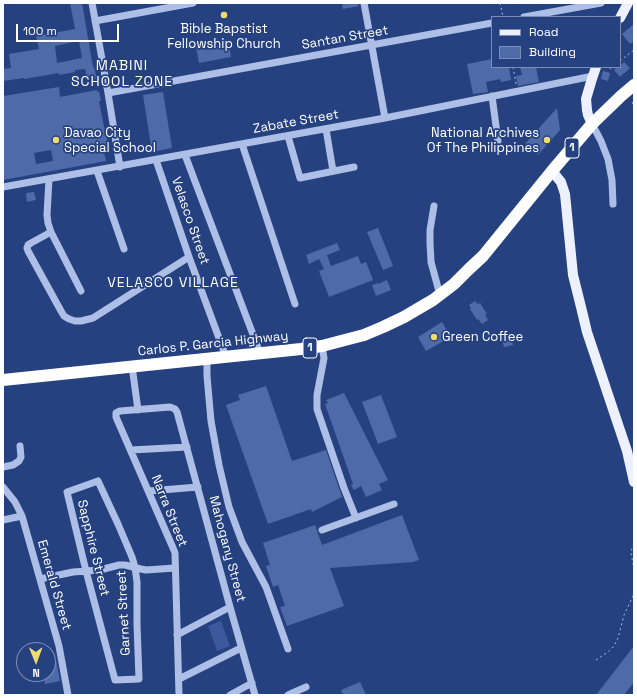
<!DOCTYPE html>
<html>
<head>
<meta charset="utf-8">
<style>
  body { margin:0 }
  #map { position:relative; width:637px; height:698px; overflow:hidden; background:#26417f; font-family:"Space Grotesk",sans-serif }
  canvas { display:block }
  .frame { position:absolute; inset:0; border:4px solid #fff; pointer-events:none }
  .legend { position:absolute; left:491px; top:16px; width:130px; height:52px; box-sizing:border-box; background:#26417f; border:1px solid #7d8db2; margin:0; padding:5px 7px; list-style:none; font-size:12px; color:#fff }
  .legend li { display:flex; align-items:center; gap:8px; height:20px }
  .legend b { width:20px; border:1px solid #7d8db2 }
  .north { position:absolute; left:16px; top:642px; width:40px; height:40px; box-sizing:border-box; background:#26417f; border:1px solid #7d8db2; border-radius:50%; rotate:179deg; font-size:11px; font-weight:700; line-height:16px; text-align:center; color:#fff }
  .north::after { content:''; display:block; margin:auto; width:14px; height:18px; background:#eedb72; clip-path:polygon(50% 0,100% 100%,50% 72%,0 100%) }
  .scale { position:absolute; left:16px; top:24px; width:103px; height:18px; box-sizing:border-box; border:2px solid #fff; border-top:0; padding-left:5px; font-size:12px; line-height:14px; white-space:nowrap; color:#fff; -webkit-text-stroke:3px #26417f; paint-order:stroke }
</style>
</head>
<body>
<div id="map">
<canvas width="637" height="698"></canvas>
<div class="frame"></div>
<ul class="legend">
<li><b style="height:5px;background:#edf1fd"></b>Road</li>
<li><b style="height:11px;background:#4f6aa8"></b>Building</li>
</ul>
<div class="north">N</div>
<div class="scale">100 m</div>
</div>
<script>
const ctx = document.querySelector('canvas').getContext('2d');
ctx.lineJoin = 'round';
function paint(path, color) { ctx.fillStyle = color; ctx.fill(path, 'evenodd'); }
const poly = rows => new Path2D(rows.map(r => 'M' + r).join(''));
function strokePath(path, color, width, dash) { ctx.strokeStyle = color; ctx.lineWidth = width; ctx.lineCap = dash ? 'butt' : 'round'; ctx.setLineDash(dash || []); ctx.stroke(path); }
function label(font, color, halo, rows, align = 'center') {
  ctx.font = font + ' "Space Grotesk",sans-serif'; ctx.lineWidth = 3.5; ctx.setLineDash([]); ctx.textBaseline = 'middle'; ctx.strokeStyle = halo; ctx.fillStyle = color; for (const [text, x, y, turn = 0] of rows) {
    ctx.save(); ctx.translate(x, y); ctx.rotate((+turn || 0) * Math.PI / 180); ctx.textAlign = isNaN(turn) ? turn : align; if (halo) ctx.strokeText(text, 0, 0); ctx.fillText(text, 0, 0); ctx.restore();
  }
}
paint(poly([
  [221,621,230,646,217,651,208,626]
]), '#3b599c');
strokePath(poly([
  [633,103,634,104]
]), '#a1b8e6', 2);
paint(poly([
  [70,3,82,3,93,67,94,67,97,79,87,80,85,69,75,70,75,72,59,75,59,73,24,79,24,78,3,81,3,69,11,68,9,54,39,49,36,36,75,29],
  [79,41,82,58,57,63,55,46],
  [342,3,358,3,359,6,343,9],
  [634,24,634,41,630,44,622,34],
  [205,41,206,50,219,48,218,45,229,43,231,57,199,63,195,42],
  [492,59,492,67,509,67,511,80,501,82,500,79,486,82,488,92,473,94,467,64],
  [624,62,630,68,620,77,614,70,617,67,620,67,620,66],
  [520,67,536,67,539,82,518,86,516,76,522,75],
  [603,71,610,73,608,81,601,79],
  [59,87,60,97,97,90,97,92,99,91,101,101,99,101,103,122,109,147,103,148,106,161,3,180,3,96],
  [51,150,53,161,36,164,34,153],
  [163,92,172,148,152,152,143,95],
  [557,108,560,130,538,155,525,144],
  [34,192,36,200,27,202,26,193],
  [378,228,393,266,383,270,367,232],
  [337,243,340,250,327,255,331,266,358,256,361,264,366,262,373,280,329,297,319,271,324,269,319,259,309,264,306,255],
  [387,280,391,290,376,296,372,285,378,283,378,284],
  [475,301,478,304,480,303,487,314,485,315,488,320,482,324,478,319,477,320,470,309,471,308,469,305],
  [442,322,451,337,426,351,418,337],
  [511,338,513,345,504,347,502,340],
  [266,386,292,461,326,450,342,497,312,512,311,509,268,524,226,405,240,400,238,395],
  [344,393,388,480,379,484,382,490,366,497,361,486,354,490,351,485,353,484,325,404,328,403,326,400],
  [381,395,397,437,378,444,362,402],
  [402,515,419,560,413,562,330,568,344,606,287,626,280,607,285,606,278,585,273,587,266,566,270,565,263,543,315,525,322,545],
  [634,646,634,682,624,695,596,695],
  [56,659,60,681,45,684,43,674,48,674,48,660],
  [360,682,366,695,343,695,341,690]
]), '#4f6aa8');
strokePath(poly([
  [500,3,503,17],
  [620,61,634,50],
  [513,67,516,84],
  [610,69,612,67],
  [634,544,632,548,631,553,634,569],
  [596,660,608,652,614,646,618,638,624,615,633,596,634,592]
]), '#adbfe6', 1, [2, 3]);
strokePath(poly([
  [92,3,108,93,120,167],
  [364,3,385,118],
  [524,17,601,3],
  [95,21,193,3],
  [108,93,492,23],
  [492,96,498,141],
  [592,124,601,141,608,159,612,180,613,204],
  [326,129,333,171],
  [288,136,300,178,354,167],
  [242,144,295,304],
  [185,155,260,353],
  [156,160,189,257,226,357],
  [97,171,124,249],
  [49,179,47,215,48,223,51,232,81,291],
  [3,187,385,118,593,76],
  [434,206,430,230,430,243,431,262,440,295],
  [51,232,31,243,28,245,27,248,28,251,61,311,64,316,69,319,75,321,81,321,93,318,189,257],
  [322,346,324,358,317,395,317,409,344,488,356,518],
  [207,359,207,376,211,421,219,465,229,507,242,542,266,587,288,649],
  [132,366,138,410],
  [131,450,187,447],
  [3,467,13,465,19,461,21,457,20,446],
  [98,481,118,524,132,557,135,567,137,582,137,624,139,679,115,680,86,571,67,492,98,481],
  [3,487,15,502,22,516,59,646,68,695],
  [149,491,198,487],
  [3,520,22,516],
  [322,530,394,504],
  [40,579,73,572,100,570,119,565,125,565,141,569,146,570,175,568],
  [177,635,230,607],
  [179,679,241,648],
  [179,695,175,553,173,548,116,417,116,413,120,411,170,407,175,409,177,412,230,607,255,695],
  [230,695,252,683],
  [288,695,306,687]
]), '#adbfe6', 7);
strokePath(poly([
  [620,18,628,3],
  [592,124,588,115,587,110,586,99,591,82,596,67],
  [552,171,561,182,565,194,573,275,581,307,587,332,627,451,634,482]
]), '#edf1fd', 10);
strokePath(poly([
  [3,380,301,349,322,346,341,341,364,335,383,327,404,317,433,300,454,284,468,270,483,256,552,171,592,124,621,96,634,85]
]), '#fff', 12);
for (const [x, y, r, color] of [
  [224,15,4,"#eedb72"],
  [56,140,4,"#eedb72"],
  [547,140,4,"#eedb72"],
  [434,337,4,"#eedb72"]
]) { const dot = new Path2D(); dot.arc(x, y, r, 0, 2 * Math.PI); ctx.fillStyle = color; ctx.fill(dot); strokePath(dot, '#26417f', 1.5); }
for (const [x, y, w] of [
  [572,148,14],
  [310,348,14]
]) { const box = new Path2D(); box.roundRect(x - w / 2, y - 10, w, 20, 3); ctx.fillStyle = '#26417f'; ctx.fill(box); strokePath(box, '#fff', 1); }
label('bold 12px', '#fff', null, [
  ["1",572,148],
  ["1",310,348]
]);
label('13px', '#fff', '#26417f', [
  ["Bible Bapstist",224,29,"center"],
  ["Fellowship Church",224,44,"center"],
  ["Davao City",64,133],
  ["Special School",64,148],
  ["National Archives",539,133,"right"],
  ["Of The Philippines",539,148,"right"],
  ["Green Coffee",442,337]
], 'left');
label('13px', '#fff', '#26417f', [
  ["Santan Street",345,38,-10],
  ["Zabate Street",296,122,-10],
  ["Velasco Street",190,221,71],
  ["Carlos P. Garcia Highway",213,344,-6],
  ["Narra Street",169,511,68],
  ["Sapphire Street",93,548,76],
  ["Mahogany Street",227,549,75],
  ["Emerald Street",54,585,74],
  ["Garnet Street",124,613,-93]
]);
ctx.letterSpacing = '1px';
label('14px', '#fff', '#26417f', [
  ["MABINI",122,66],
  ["SCHOOL ZONE",122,82],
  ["VELASCO VILLAGE",173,283]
]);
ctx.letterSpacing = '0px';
</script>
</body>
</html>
